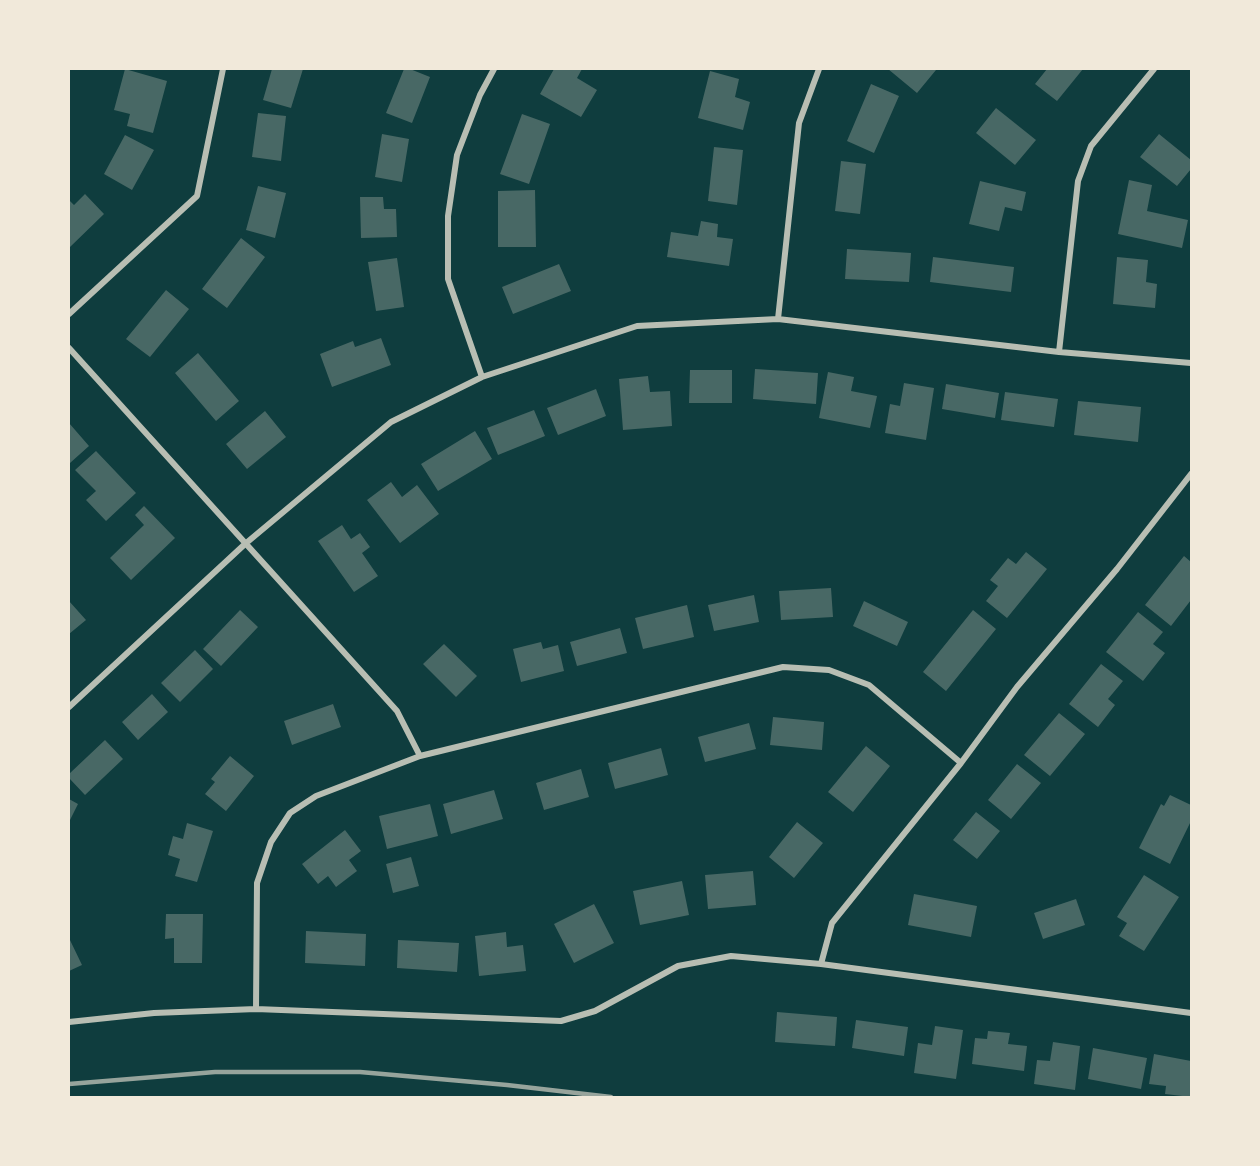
<!DOCTYPE html>
<html>
<head>
<meta charset="utf-8">
<style>
  body { margin:0 }
  #map { position:relative; width:1260px; height:1166px; overflow:hidden; background:#0f3d3e; font-family:"DejaVu Sans",sans-serif }
  canvas { display:block }
  .frame { position:absolute; inset:0; border:70px solid #f1e9da; pointer-events:none }
</style>
</head>
<body>
<div id="map">
<canvas width="1260" height="1166"></canvas>
<div class="frame"></div>
</div>
<script>
const ctx = document.querySelector('canvas').getContext('2d');
ctx.lineJoin = 'round';
function paint(path, color) { ctx.fillStyle = color; ctx.fill(path, 'evenodd'); }
const poly = rows => new Path2D(rows.map(r => 'M' + r).join(''));
function strokePath(path, color, width, dash) { ctx.strokeStyle = color; ctx.lineWidth = width; ctx.lineCap = dash ? 'butt' : 'round'; ctx.setLineDash(dash || []); ctx.stroke(path); }
paint(poly([
  [125,69,167,81,153,133,127,126,130,114,114,110],
  [272,69,303,69,291,108,263,100],
  [404,69,410,69,430,77,412,123,386,113],
  [554,69,582,69,577,78,597,90,581,117,540,94],
  [888,69,935,69,936,70,917,93],
  [1047,69,1083,69,1057,101,1035,84],
  [710,71,739,79,735,97,750,102,743,130,698,118],
  [871,84,899,96,874,153,847,141],
  [996,108,1036,140,1015,165,976,133],
  [258,113,286,116,281,161,252,157],
  [522,114,550,124,529,184,500,174],
  [382,134,409,139,402,182,375,177],
  [1159,134,1191,160,1191,169,1177,186,1140,157],
  [125,135,154,150,132,190,104,174],
  [714,147,743,150,737,205,708,201],
  [841,161,866,164,860,214,835,211],
  [1129,180,1152,185,1147,211,1188,220,1182,248,1118,234],
  [980,181,1026,192,1022,211,1005,207,999,231,969,224],
  [258,186,286,193,275,238,246,230],
  [535,190,536,247,498,247,498,191],
  [85,194,104,214,69,248,69,200,74,205],
  [360,197,383,197,384,209,396,209,397,237,361,238],
  [701,221,718,224,717,237,733,239,729,266,667,257,671,232,698,236],
  [241,238,265,257,227,308,202,289],
  [847,249,911,253,909,282,845,279],
  [933,257,1014,267,1011,292,930,282],
  [1117,257,1148,260,1146,282,1157,284,1155,308,1113,304],
  [397,258,404,307,376,311,368,262],
  [559,264,571,291,513,314,502,287],
  [166,290,189,309,150,357,126,339],
  [381,338,391,365,332,387,320,354,353,341,355,347],
  [198,353,239,401,216,421,175,373],
  [755,369,818,373,816,404,753,399],
  [690,370,732,370,732,403,689,403],
  [828,372,854,377,851,391,877,396,870,428,819,418],
  [648,376,650,392,670,391,672,426,623,430,619,379],
  [904,383,934,388,926,440,885,433,890,404,900,406],
  [946,384,999,393,995,418,942,409],
  [596,389,606,416,558,435,547,408],
  [1005,392,1058,399,1054,427,1001,420],
  [1078,401,1141,407,1138,442,1074,435],
  [534,410,545,436,498,455,487,428],
  [265,411,286,437,247,469,226,444],
  [69,423,89,446,70,463,69,461],
  [475,431,492,459,438,491,421,464],
  [96,451,136,493,106,521,86,500,96,491,75,470],
  [391,482,402,497,417,485,439,514,400,543,367,500],
  [144,506,175,538,131,580,110,558,144,525,135,515],
  [342,525,351,539,360,533,370,547,362,553,378,576,354,592,318,541],
  [1026,552,1047,569,1007,618,986,601,998,586,990,580,1008,558,1016,564],
  [1184,556,1191,562,1191,600,1171,626,1145,605],
  [831,588,833,617,781,620,779,591],
  [754,595,759,622,714,631,708,605],
  [69,601,86,620,69,634],
  [864,601,908,622,897,646,853,626],
  [687,605,694,637,643,649,635,618],
  [240,610,258,627,221,666,203,649],
  [973,610,996,629,946,691,923,672],
  [1138,612,1163,632,1153,644,1165,653,1143,681,1106,652],
  [620,628,627,653,577,666,570,642],
  [541,642,543,649,558,645,564,671,521,682,513,649],
  [444,644,477,676,456,697,423,664],
  [195,650,213,669,180,702,161,683],
  [1101,664,1123,681,1108,699,1115,705,1098,727,1069,704],
  [152,694,168,712,138,740,122,722],
  [333,704,341,727,292,745,284,721],
  [1059,713,1085,734,1050,776,1024,755],
  [773,717,824,722,822,750,770,745],
  [749,723,756,749,705,762,698,737],
  [105,740,123,759,85,795,69,778,69,774],
  [866,746,890,766,853,812,828,792],
  [661,748,668,775,615,789,608,763],
  [230,756,254,776,226,811,205,794,215,782,211,779],
  [1017,764,1041,783,1011,819,988,800],
  [581,769,589,797,544,810,536,783],
  [494,790,503,819,451,834,443,804],
  [1170,795,1191,805,1191,821,1170,864,1139,848,1161,804,1164,806],
  [69,799,78,804,69,822],
  [430,804,438,836,387,849,379,816],
  [976,812,1000,831,977,859,953,840],
  [797,822,823,843,794,878,769,857],
  [187,823,213,831,197,882,175,876,180,859,168,855,173,836,183,839],
  [345,830,361,851,349,860,357,871,336,887,328,876,318,884,302,864],
  [411,857,419,886,393,893,386,864],
  [753,871,756,905,708,909,705,875],
  [1144,875,1179,897,1144,951,1119,936,1127,923,1117,917],
  [682,881,689,915,640,925,633,891],
  [914,894,977,906,971,937,908,925],
  [1076,899,1085,925,1043,939,1034,913],
  [594,904,614,943,574,963,554,924],
  [166,914,203,914,202,963,174,963,174,938,165,939],
  [306,931,366,934,365,966,305,963],
  [506,932,507,947,523,945,526,971,479,976,475,936],
  [69,938,82,965,69,971],
  [398,940,459,943,457,972,397,968],
  [777,1012,837,1017,835,1046,775,1042],
  [856,1020,908,1027,904,1056,852,1048],
  [935,1026,963,1030,956,1079,914,1073,918,1043,932,1045],
  [988,1031,1010,1033,1008,1044,1027,1046,1024,1071,972,1064,975,1038,987,1039],
  [1053,1042,1080,1046,1075,1090,1034,1084,1037,1060,1050,1061],
  [1093,1048,1147,1058,1141,1089,1088,1079],
  [1154,1054,1191,1061,1191,1097,1165,1094,1166,1086,1149,1084]
]), '#486865');
strokePath(poly([
  [69,314,197,196,223,69],
  [778,319,799,123,819,69],
  [69,348,397,711,420,756],
  [1059,352,1078,181,1091,146,1154,69],
  [482,377,448,279,448,216,457,155,480,95,494,69],
  [69,707,245,544,391,422,482,377,637,326,778,319,1059,352,1191,363],
  [821,964,832,923,961,763,1017,687,1117,569,1191,474],
  [256,1009,257,883,271,842,290,813,316,796,420,756,783,667,829,670,869,685,961,763],
  [69,1022,154,1013,256,1009,561,1021,595,1011,678,966,731,956,821,964,1191,1013]
]), '#b8beb3', 6);
strokePath(poly([
  [69,1084,215,1072,360,1072,507,1085,611,1097]
]), '#97a49c', 4.5);
</script>
</body>
</html>
